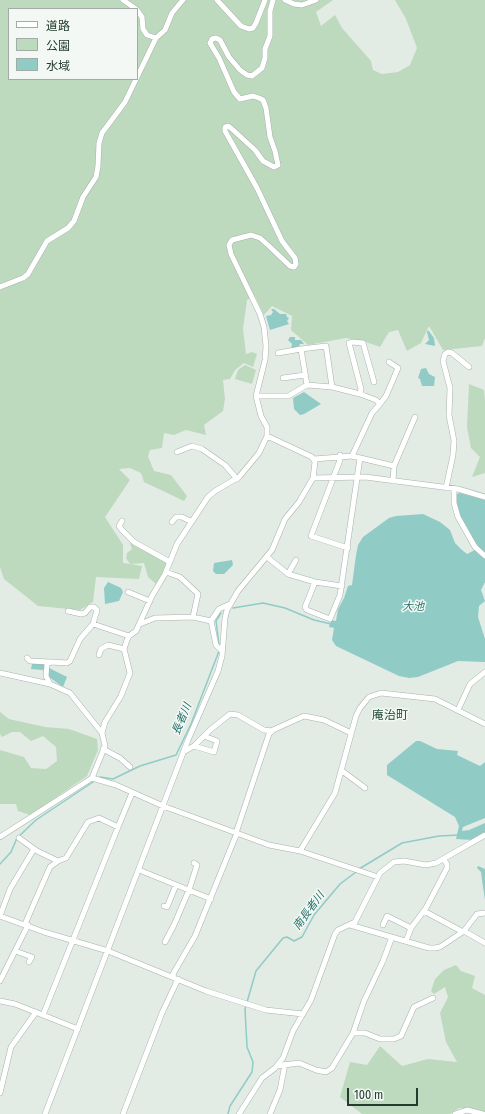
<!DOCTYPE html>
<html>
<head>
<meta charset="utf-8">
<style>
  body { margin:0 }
  #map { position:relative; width:485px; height:1114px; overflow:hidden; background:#e3ebe5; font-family:"Fira Sans Condensed","Noto Sans JP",sans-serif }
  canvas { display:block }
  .legend { position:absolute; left:8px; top:8px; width:130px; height:72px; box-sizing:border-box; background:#f3f8f4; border:1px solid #a0aca5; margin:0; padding:5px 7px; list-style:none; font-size:12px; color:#243b2f }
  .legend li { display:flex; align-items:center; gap:8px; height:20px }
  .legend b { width:20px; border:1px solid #a0aca5 }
  .scale { position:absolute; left:347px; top:1088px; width:71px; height:18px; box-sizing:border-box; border:2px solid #243b2f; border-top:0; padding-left:5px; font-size:12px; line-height:14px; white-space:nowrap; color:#243b2f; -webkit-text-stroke:3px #f3f8f4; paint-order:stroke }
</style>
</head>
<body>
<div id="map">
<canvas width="485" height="1114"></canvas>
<ul class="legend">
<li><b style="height:5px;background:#fff"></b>道路</li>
<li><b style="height:11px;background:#bedabe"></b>公園</li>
<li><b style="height:11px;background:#90cbc6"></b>水域</li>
</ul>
<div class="scale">100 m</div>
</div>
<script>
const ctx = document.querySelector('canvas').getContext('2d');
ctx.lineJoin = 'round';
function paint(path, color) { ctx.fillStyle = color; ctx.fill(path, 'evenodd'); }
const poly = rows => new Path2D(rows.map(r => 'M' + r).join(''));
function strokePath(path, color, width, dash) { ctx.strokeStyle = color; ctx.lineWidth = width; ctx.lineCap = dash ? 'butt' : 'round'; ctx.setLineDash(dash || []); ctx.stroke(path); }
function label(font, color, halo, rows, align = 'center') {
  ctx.font = font + ' "Fira Sans Condensed","Noto Sans JP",sans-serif'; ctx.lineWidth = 3; ctx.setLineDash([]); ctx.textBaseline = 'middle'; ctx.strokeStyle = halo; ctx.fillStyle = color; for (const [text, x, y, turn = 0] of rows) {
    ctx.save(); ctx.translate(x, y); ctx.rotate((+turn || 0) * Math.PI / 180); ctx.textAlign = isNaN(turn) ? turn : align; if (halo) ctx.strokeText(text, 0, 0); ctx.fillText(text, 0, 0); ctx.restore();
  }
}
paint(poly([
  [0,0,333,0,316,12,321,26,335,15,342,28,371,61,373,70,382,74,398,72,410,65,417,48,406,19,395,0,485,0,485,338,482,346,443,350,429,326,421,343,407,351,398,330,389,332,380,347,366,342,346,338,308,345,291,330,292,316,272,306,264,315,255,296,247,300,243,329,246,354,252,352,257,354,253,367,244,363,235,370,230,379,223,380,225,399,223,411,204,425,206,435,186,430,174,435,164,433,162,448,150,450,148,456,154,471,171,475,187,496,184,501,144,482,141,473,130,468,119,469,130,480,105,517,123,545,123,563,130,564,126,558,127,553,132,549,130,543,166,562,165,572,156,584,148,577,144,563,130,564,142,566,139,579,96,577,93,602,80,610,38,606,4,579,0,567],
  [9,9,137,9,137,79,9,79],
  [245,365,256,370,252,384,235,379,238,370],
  [469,384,484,390,485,400,485,473,472,477,480,457,471,448,467,427],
  [0,712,9,719,45,727,69,729,97,739,98,750,87,776,30,815,18,811,16,804,0,804,0,750,24,757,31,768,46,769,57,761,56,747,43,736,31,741,20,732,12,732,2,737,0,734],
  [456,965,461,971,475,976,472,988,485,995,485,1114,471,1114,471,1109,459,1108,450,1114,362,1114,340,1097,350,1062,367,1065,380,1046,402,1066,428,1059,457,1062,446,1042,440,1013,448,997,445,987,434,994,431,991,435,979,444,970]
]), '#bedabe');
paint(poly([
  [271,309,274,309,280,314,286,314,287,317,289,318,287,321,289,324,270,330,266,316,271,315,273,312],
  [428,330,434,338,435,346,425,344,429,340,427,332],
  [290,337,295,337,295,340,301,340,304,344,300,344,299,346,291,349,292,344,288,340],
  [426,368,429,374,435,377,434,386,422,386,420,379,418,378,421,369],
  [304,392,321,404,304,414,300,415,294,409,293,398],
  [460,493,485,500,485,554,470,536,461,519,456,506,456,494],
  [423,514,440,522,450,530,455,543,462,550,467,554,475,550,485,559,485,582,481,590,485,601,479,606,478,617,485,639,485,662,458,661,418,677,409,678,399,676,336,646,332,640,334,628,329,627,331,620,336,621,338,609,344,598,348,586,352,585,356,555,358,545,363,537,389,518,396,516],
  [232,560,233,565,224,574,216,574,213,571,214,563],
  [108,582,121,588,123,592,119,601,105,604,104,588],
  [32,664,45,664,45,668,43,670,31,669],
  [49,668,67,677,63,687,49,677],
  [416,741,420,741,437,749,458,751,457,755,480,766,485,762,485,818,463,827,462,831,469,830,485,823,485,833,473,840,456,839,459,826,455,817,387,775,387,765],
  [478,866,485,869,485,900,482,880,481,872,477,868]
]), '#90cbc6');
strokePath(poly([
  [233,608,263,603,285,608,314,620,331,624],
  [219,645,216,621,221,613],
  [100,777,113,779,140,766,176,755,191,724,219,651],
  [0,864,11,852,17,838,36,820,93,782],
  [359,869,402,843,439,836,459,835],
  [228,1114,230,1106,252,1072,253,1062,247,1047,245,1009,256,971,283,938,287,937,294,941,302,937,314,915,340,884,356,872]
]), '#90cbc6', 1.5);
const minor = poly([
  [123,0,136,9],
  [217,0,241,26,249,29,253,28,256,23,265,0],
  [285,0,294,4,302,5,316,0],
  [137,10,142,17,143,29,147,35,156,38],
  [0,287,23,278,28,274,47,241,68,228,74,221,83,197,96,177,98,166,99,143,102,133,125,102,156,38,165,30,172,13,183,0],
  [278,353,301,349],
  [283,378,305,375],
  [307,385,301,349,326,346,332,387],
  [360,394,361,389,349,343,352,342,363,343,374,382],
  [256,396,288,396,307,385,332,387,360,394,376,400,380,404,372,413,352,456],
  [380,404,386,396,398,368,389,362],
  [177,452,192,446,202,449,225,465,237,479],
  [340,455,340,460,311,536,348,548],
  [314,459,352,456,394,466],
  [313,478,365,477,458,489,485,497],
  [393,481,394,466,415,417],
  [446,488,453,455,454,441,449,415,450,388,443,361,445,354,448,352,452,353,469,367],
  [454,489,454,503,458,517,475,547,485,556],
  [122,521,119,526,122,530,134,542,170,562],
  [172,522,176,517,182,517,192,522],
  [267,557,288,574,315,582,305,607,307,610,330,619,340,595,360,458],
  [166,572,180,577,198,594,193,617,211,621],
  [288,574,296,560],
  [315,582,342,586],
  [128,592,150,601],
  [68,611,81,614,85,613,90,607,94,607,97,610,93,624],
  [140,624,155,618,193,617],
  [222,651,216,645,211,621,219,609,230,604],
  [99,655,101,649,108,645,124,649],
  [27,658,30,661,50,662],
  [0,673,50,684,70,693,102,733],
  [50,684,46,676,47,664,51,662,67,663,70,661,80,639,93,624,129,636],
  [458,710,470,684,485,672],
  [194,746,214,752,217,741,204,736],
  [103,749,120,758,130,767],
  [183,752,194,746,210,730,230,714,238,715,264,730,272,731],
  [341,770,365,788],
  [92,778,116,785,163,806,269,845,300,851,378,877],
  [236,833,269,734,273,730,304,716,324,720,351,733],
  [0,837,92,778,105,746,102,733,105,722,121,696,130,673,124,649,127,640,129,636,136,631,152,596,165,574,177,544,208,497,215,491,239,477,259,453,267,436,267,427,261,416,256,396,265,360,266,346,264,327,260,314,231,254,229,245,232,240,251,235,260,238,269,246,290,266,294,267,296,264,295,258,282,241,257,188,225,131,225,127,228,126,232,129,255,150,263,161,274,167,278,165,275,151,270,137,266,108,263,100,259,98,253,96,240,99,234,92,219,58,210,43,212,39,216,38,220,40,229,57,240,70,247,75,252,76,262,68,265,58,265,49,270,36,270,11,273,0],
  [19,838,37,851,58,861],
  [300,851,335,793,356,716,360,708,369,697,381,693,435,699,485,724],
  [139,870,211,899],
  [164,906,167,907,176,885],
  [424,911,463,932],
  [0,916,44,932,108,951,206,991,266,1010,303,1014],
  [0,916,10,889,34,849],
  [25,924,50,867,58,861,66,858,88,822,99,818,118,827,132,793],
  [350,925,429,948,435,948,440,947,464,931,477,914,485,913],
  [383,925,387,916,411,928],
  [464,931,485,943],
  [406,941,411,928,426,908,447,868,447,864,444,860],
  [165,942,174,925,189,890,197,865,194,863],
  [15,951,32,957,29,962],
  [174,978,173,974,195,936,237,833],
  [0,981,28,925],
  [0,1001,15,1004,78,1029],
  [43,1015,118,827],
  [353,1033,364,1001,383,961,392,937],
  [277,1066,299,1063,316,1070,326,1072,332,1068,353,1033,365,1033,380,1039,394,1039,401,1036,414,1007,433,998],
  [0,1093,11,1047,36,1012],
  [45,1114,188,740,218,671,222,656,225,618,227,610,238,591,272,550,285,519,299,502,313,478,315,462,312,457,267,436],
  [123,1114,162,1013,178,979],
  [239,1114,262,1078,275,1068,283,1058,293,1031,311,1000,335,934,338,930,355,922,380,873,394,862,404,861,426,865,436,863,485,835],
  [270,1114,280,1090,285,1064],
  [455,1114,467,1110,483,1114]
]);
strokePath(minor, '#a6b3ab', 6);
strokePath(minor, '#fff', 5);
label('italic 11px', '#24716b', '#f3f8f4', [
  ["大池",413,607],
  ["長者川",182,719,-67],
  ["南長者川",309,911,-54]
]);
label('12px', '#224b37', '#f3f8f4', [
  ["庵治町",390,716]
]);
</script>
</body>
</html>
